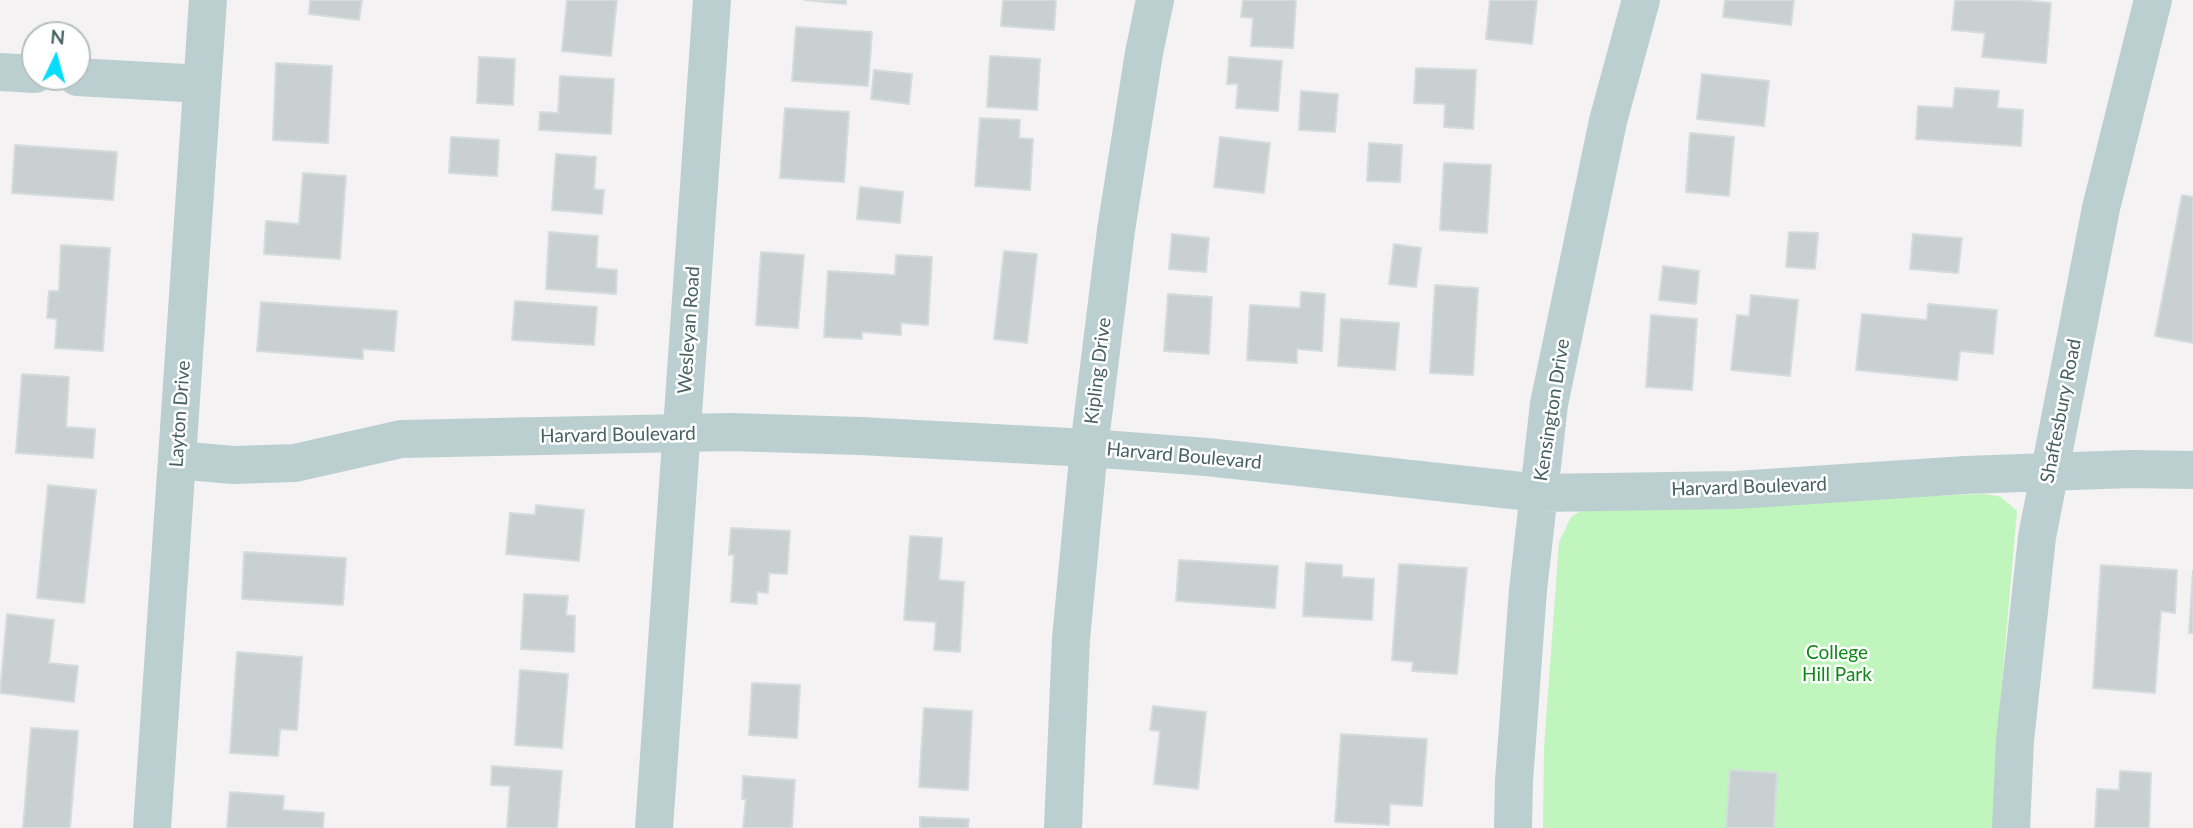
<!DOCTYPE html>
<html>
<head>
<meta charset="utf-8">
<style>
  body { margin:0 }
  #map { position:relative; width:2193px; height:828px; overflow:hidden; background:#f4f2f3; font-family:Lato,sans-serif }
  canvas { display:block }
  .north { position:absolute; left:21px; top:21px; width:70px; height:70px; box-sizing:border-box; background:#fff; border:2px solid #b5c0c0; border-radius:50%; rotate:5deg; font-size:19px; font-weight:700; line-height:28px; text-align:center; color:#476162 }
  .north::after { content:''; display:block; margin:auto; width:24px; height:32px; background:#06dcfb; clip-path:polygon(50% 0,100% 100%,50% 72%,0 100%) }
</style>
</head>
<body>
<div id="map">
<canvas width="2193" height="828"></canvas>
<div class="north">N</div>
</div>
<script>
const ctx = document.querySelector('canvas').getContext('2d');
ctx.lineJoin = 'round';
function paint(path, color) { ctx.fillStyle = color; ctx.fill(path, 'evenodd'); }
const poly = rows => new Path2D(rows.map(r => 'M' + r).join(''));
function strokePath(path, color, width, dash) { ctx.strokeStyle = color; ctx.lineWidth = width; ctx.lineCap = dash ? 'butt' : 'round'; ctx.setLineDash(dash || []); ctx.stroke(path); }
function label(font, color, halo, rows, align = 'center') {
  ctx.font = font + ' Lato,sans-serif'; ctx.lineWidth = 5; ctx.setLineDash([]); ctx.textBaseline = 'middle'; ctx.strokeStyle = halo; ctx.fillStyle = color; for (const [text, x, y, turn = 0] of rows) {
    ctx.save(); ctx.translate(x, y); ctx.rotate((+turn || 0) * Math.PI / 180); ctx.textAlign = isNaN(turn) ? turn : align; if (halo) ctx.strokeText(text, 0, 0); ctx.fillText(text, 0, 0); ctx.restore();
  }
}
paint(poly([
  [1986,494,2001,497,2017,511,2000,704,1995,828,1543,828,1544,748,1559,542,1571,517,1586,508]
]), '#c0f5bd');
const building = poly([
  [310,0,362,0,359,20,309,14,310,0],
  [567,0,617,0,611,56,562,51,567,0],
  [805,0,846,0,846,4,805,0],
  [1003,0,1056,0,1054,30,1001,26,1003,0],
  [1243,0,1296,0,1293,48,1251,46,1253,18,1241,17,1243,0],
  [1490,0,1537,0,1532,44,1486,39,1490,0],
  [1725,0,1794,0,1791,25,1723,17,1725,0],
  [1955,0,2020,0,2051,3,2046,63,1982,57,1985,33,1952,30,1955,0],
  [796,27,872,32,868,86,792,81,796,27],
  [990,56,1040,59,1037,110,987,107,990,56],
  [479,57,515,59,513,105,477,103,479,57],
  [1229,57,1282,61,1278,111,1236,108,1238,84,1227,84,1229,57],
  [276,63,332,66,328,143,273,140,276,63],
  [1416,68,1476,70,1473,129,1444,127,1445,104,1414,103,1416,68],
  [874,70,912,74,909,104,871,99,874,70],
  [1702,74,1769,81,1764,126,1697,119,1702,74],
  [560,76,614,79,611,134,539,130,540,112,558,113,560,76],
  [1955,88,1999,91,1997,108,2023,110,2021,146,1916,139,1918,106,1953,108,1955,88],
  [1301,91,1338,94,1335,132,1299,130,1301,91],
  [785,108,849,112,844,182,780,178,785,108],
  [980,118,1020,120,1019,138,1033,139,1030,190,975,186,980,118],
  [1690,133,1734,137,1729,196,1686,192,1690,133],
  [451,137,499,140,497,176,449,173,451,137],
  [1220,137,1270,143,1264,193,1214,187,1220,137],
  [1369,143,1402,145,1400,182,1367,181,1369,143],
  [15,145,117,152,113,200,12,193,15,145],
  [556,154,596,157,594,189,604,190,602,214,552,210,556,154],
  [1444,163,1491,165,1487,233,1440,230,1444,163],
  [303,173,346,176,340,259,264,254,266,221,299,224,303,173],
  [860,187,903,192,900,223,857,219,860,187],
  [2182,195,2193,197,2193,343,2155,336,2182,195],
  [549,232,598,236,596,268,617,270,616,294,546,289,549,232],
  [1789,232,1818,233,1815,269,1786,267,1789,232],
  [1172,234,1209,238,1206,272,1169,269,1172,234],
  [1913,234,1962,238,1958,273,1910,269,1913,234],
  [1394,244,1421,248,1416,287,1389,284,1394,244],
  [61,245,110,248,103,351,55,348,57,319,47,318,49,291,59,291,61,245],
  [1004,251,1037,254,1027,343,994,339,1004,251],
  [761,252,804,255,798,328,756,325,761,252],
  [896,255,932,257,928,325,901,323,901,335,862,332,862,339,824,337,828,271,895,275,896,255],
  [1663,266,1699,271,1696,304,1659,300,1663,266],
  [1435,285,1478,288,1473,375,1430,373,1435,285],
  [1301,292,1325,294,1322,351,1297,349,1297,363,1247,360,1250,305,1300,308,1301,292],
  [1168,294,1212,297,1209,354,1164,351,1168,294],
  [1751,295,1798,300,1790,376,1731,370,1737,315,1749,316,1751,295],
  [515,301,597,307,594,345,512,340,515,301],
  [261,302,397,311,394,351,363,349,363,359,257,351,261,302],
  [1928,304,1997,310,1993,354,1960,351,1957,380,1856,370,1862,314,1927,320,1928,304],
  [1651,315,1697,319,1692,390,1646,387,1651,315],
  [1341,319,1399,323,1395,370,1338,366,1341,319],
  [22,374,69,377,66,427,95,429,93,458,16,453,22,374],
  [48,485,96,490,84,603,37,598,48,485],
  [536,505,584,510,579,561,506,554,510,513,535,515,536,505],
  [731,528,790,531,787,574,769,573,768,593,757,592,757,604,731,602,734,555,729,555,731,528],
  [910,536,942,538,939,580,964,582,960,652,934,650,936,622,904,620,910,536],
  [244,552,346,558,343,605,242,599,244,552],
  [1179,560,1278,566,1275,608,1176,601,1179,560],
  [1306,563,1342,565,1342,577,1374,579,1372,620,1303,616,1306,563],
  [1399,564,1467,568,1457,674,1412,671,1413,662,1392,660,1399,564],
  [2101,565,2177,570,2175,613,2161,611,2155,693,2093,688,2101,565],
  [2193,571,2193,633,2189,633,2193,571],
  [524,594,568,596,566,615,575,616,574,652,521,649,524,594],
  [7,614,54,620,49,663,78,666,74,702,0,693,7,614],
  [237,652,302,657,297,730,280,729,278,756,230,753,237,652],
  [520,670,568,674,562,748,515,745,520,670],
  [752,683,800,685,797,738,749,735,752,683],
  [1153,706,1206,712,1198,789,1154,784,1160,731,1150,730,1153,706],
  [924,708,972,711,968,790,919,787,924,708],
  [31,728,78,731,70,828,23,828,31,728],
  [1341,734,1427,739,1422,806,1390,804,1389,825,1335,822,1341,734],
  [492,766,562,771,557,828,507,828,510,786,491,785,492,766],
  [1730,770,1777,773,1774,828,1726,828,1730,770],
  [2120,771,2151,773,2149,828,2095,828,2097,789,2119,790,2120,771],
  [743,776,795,780,792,828,743,828,746,799,742,799,743,776],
  [230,792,284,796,283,810,324,813,323,828,227,828,230,792],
  [920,817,969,819,968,828,920,828,920,817]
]);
paint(building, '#c9d0d2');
strokePath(building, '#d5dcde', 2);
strokePath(poly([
  [0,72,35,74],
  [77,77,202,84],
  [177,460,233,465,295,463,401,439,730,432,860,436,1089,448,1207,457,1540,493,1736,490,1966,475,2130,469,2193,470],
  [152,828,208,0],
  [654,828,712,0],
  [1063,828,1071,639,1089,448,1116,230,1144,53,1155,0],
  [1513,828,1514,781,1528,590,1549,404,1608,121,1641,0],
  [2011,828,2015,740,2037,537,2101,208,2153,0]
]), '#bccfd0', 38);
label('19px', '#476162', '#fff', [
  ["Wesleyan Road",689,330,-86],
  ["Kipling Drive",1098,371,-83],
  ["Kensington Drive",1552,410,-81],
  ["Shaftesbury Road",2061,411,-79],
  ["Layton Drive",180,414,-86],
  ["Harvard Boulevard",618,435,-1],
  ["Harvard Boulevard",1184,456,5],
  ["Harvard Boulevard",1749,487,-2]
]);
label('19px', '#0d8915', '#fff', [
  ["College",1837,653],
  ["Hill Park",1837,675]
]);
</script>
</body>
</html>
